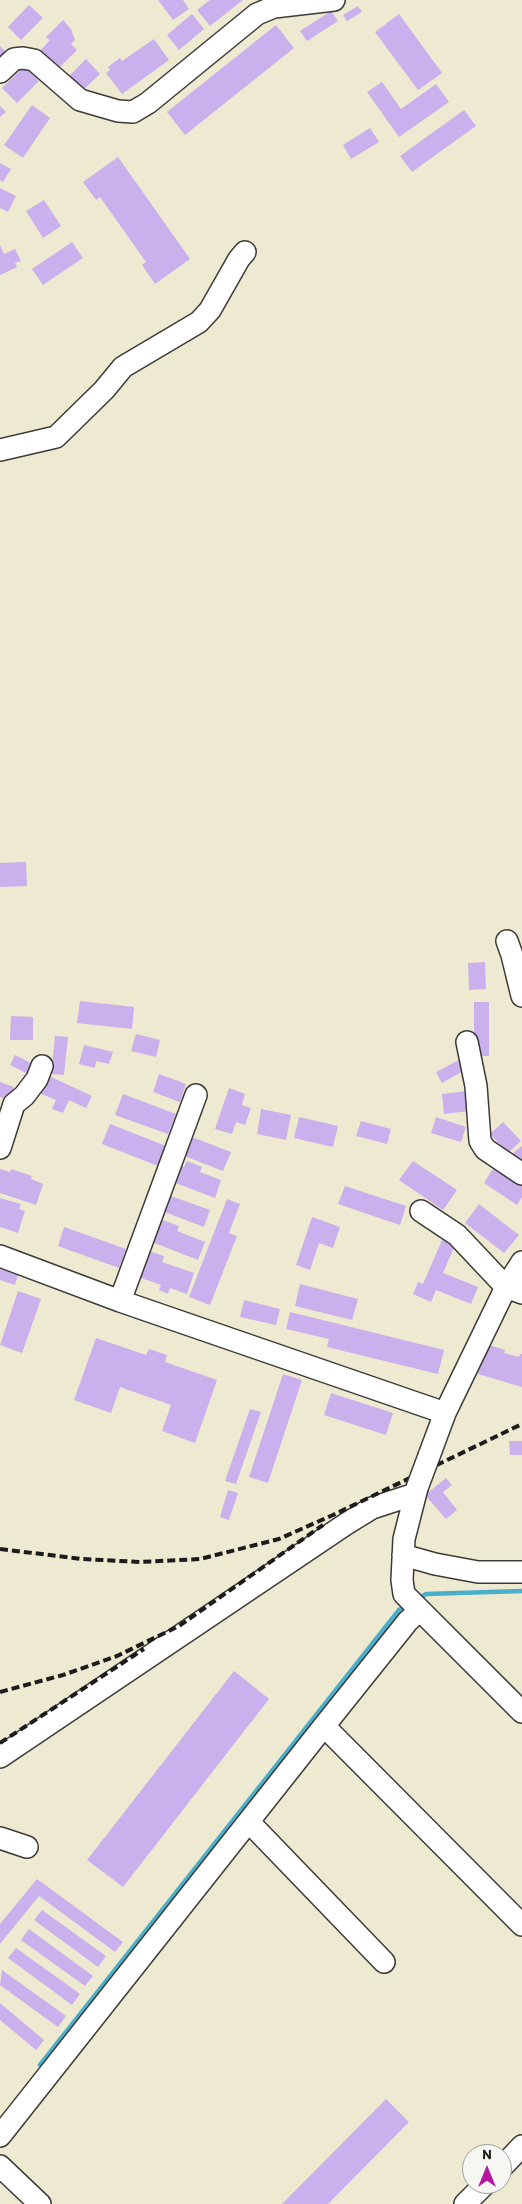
<!DOCTYPE html>
<html>
<head>
<meta charset="utf-8">
<style>
  body { margin:0 }
  #map { position:relative; width:522px; height:2204px; overflow:hidden; background:#eee9d1; font-family:Itim,sans-serif }
  canvas { display:block }
  .north { position:absolute; left:462px; top:2144px; width:50px; height:50px; box-sizing:border-box; background:#f6f6f2; border:1px solid #9f9f9c; border-radius:50%; rotate:0deg; font-size:14px; font-weight:700; line-height:20px; text-align:center; color:#1c1c1c }
  .north::after { content:''; display:block; margin:auto; width:18px; height:22px; background:#b5179e; clip-path:polygon(50% 0,100% 100%,50% 72%,0 100%) }
</style>
</head>
<body>
<div id="map">
<canvas width="522" height="2204"></canvas>
<div class="north">N</div>
</div>
<script>
const ctx = document.querySelector('canvas').getContext('2d');
ctx.lineJoin = 'round';
const poly = rows => new Path2D(rows.map(r => 'M' + r).join(''));
function strokePath(path, color, width, dash) { ctx.strokeStyle = color; ctx.lineWidth = width; ctx.lineCap = dash ? 'butt' : 'round'; ctx.setLineDash(dash || []); ctx.stroke(path); }
function paint(path, color) { ctx.fillStyle = color; ctx.fill(path, 'evenodd'); }
strokePath(poly([
  [418,1599,426,1594,522,1591],
  [40,2065,399,1610,407,1605]
]), '#4baeca', 4.5);
paint(poly([
  [158,0,183,0,189,9,173,20],
  [210,0,243,0,210,26,197,10],
  [29,5,43,18,21,40,8,27],
  [358,6,362,12,347,21,343,15],
  [331,11,338,21,307,41,300,31],
  [192,14,204,29,179,50,167,35],
  [399,14,442,73,418,90,375,32],
  [63,20,71,29,75,40,71,44,77,50,56,71,38,53,50,40,46,37],
  [276,25,294,48,185,135,167,112],
  [154,39,169,60,122,94,106,73,110,70,108,67,120,58,122,61],
  [0,46,9,55,0,64],
  [86,59,100,74,79,94,65,80],
  [24,66,39,81,17,103,2,88],
  [382,82,401,109,436,84,449,102,399,137,367,92],
  [32,105,50,118,23,158,4,145],
  [0,106,6,112,0,117],
  [464,110,476,126,412,172,400,156],
  [370,128,379,142,351,159,343,145],
  [118,157,190,259,155,284,142,265,146,262,100,197,96,200,83,182],
  [0,163,11,169,3,182,0,180],
  [0,188,16,196,8,212,0,208],
  [44,200,61,226,43,238,26,211],
  [72,242,83,258,43,285,32,269],
  [0,245,4,254,15,249,21,261,15,263,17,267,0,275],
  [26,862,27,886,0,887,0,863],
  [485,962,486,989,469,990,468,963],
  [80,1001,134,1007,132,1029,77,1023],
  [474,1002,489,1002,489,1056,474,1056],
  [11,1016,33,1017,33,1040,10,1040],
  [136,1034,160,1040,156,1057,131,1051],
  [55,1036,68,1037,64,1075,51,1074],
  [84,1045,113,1052,109,1064,96,1061,95,1068,79,1064],
  [15,1055,37,1066,32,1076,10,1065],
  [459,1060,465,1070,442,1083,436,1072],
  [159,1074,186,1084,180,1102,153,1092],
  [47,1075,92,1096,86,1108,69,1100,63,1113,52,1109,56,1100,39,1093],
  [0,1082,14,1087,9,1101,0,1097],
  [229,1088,245,1094,242,1105,251,1108,245,1125,236,1122,232,1134,215,1129],
  [466,1091,469,1111,444,1114,442,1094],
  [123,1094,176,1114,168,1134,115,1115],
  [261,1109,291,1115,286,1140,257,1134],
  [299,1117,338,1126,333,1147,294,1138],
  [436,1117,466,1127,461,1142,431,1133],
  [361,1121,391,1129,387,1144,356,1136],
  [503,1122,521,1141,508,1153,490,1134],
  [110,1124,166,1146,158,1166,102,1144],
  [189,1136,231,1152,223,1171,182,1155],
  [522,1146,522,1163,513,1153],
  [187,1161,202,1167,200,1172,221,1180,215,1198,173,1182,180,1165,184,1167],
  [413,1161,457,1190,443,1210,399,1180],
  [494,1167,522,1186,522,1197,517,1205,484,1183],
  [0,1169,10,1172,11,1169,32,1176,31,1179,43,1184,36,1205,0,1193],
  [345,1186,406,1206,400,1225,338,1204],
  [168,1195,210,1210,204,1227,162,1211],
  [0,1198,21,1204,19,1209,25,1211,18,1233,0,1227],
  [227,1199,240,1204,229,1233,237,1236,210,1305,189,1297],
  [479,1204,519,1235,504,1253,465,1223],
  [312,1217,340,1227,333,1248,319,1243,310,1270,296,1265],
  [160,1219,179,1226,177,1231,205,1242,198,1260,152,1242],
  [64,1227,126,1249,119,1268,58,1246],
  [442,1240,455,1245,443,1273,478,1287,471,1304,436,1290,431,1302,413,1294,418,1282,423,1284],
  [142,1249,164,1256,162,1262,194,1273,187,1294,170,1288,168,1294,159,1290,161,1285,133,1275],
  [0,1269,18,1275,15,1285,0,1280],
  [300,1284,358,1299,352,1320,295,1306],
  [18,1291,41,1299,22,1353,0,1345],
  [244,1300,280,1309,276,1325,240,1317],
  [290,1312,444,1350,438,1374,327,1347,329,1339,286,1329],
  [96,1338,146,1355,149,1349,167,1355,165,1362,217,1380,195,1443,162,1431,171,1405,120,1387,111,1413,74,1400],
  [486,1344,505,1350,504,1353,519,1357,520,1354,522,1354,522,1387,478,1374],
  [283,1374,302,1380,268,1483,249,1477],
  [331,1393,393,1413,386,1435,324,1415],
  [250,1409,261,1412,236,1484,225,1481],
  [509,1441,522,1441,522,1455,510,1455],
  [446,1478,452,1485,443,1492,457,1510,446,1519,425,1495],
  [228,1490,238,1493,229,1520,220,1517],
  [234,1671,269,1699,123,1887,87,1860],
  [37,1879,123,1942,115,1952,39,1896,0,1944,0,1924],
  [42,1910,106,1956,98,1967,34,1920],
  [29,1929,93,1976,85,1986,21,1940],
  [16,1948,80,1994,72,2005,8,1958],
  [2,1970,66,2016,58,2027,0,1985],
  [0,2003,44,2040,36,2050,0,2020],
  [386,2099,409,2122,328,2204,282,2204]
]), '#cab0ec');
const minor = poly([
  [0,72,14,59,23,58,34,60,80,100,118,111,133,112,148,103,257,14,274,7,334,0],
  [0,450,56,437,104,390,123,367,199,322,210,310,239,259,245,252],
  [507,941,512,955,522,996],
  [467,1042,476,1086,480,1141,485,1149,522,1174],
  [0,1148,14,1104,24,1096,37,1079,42,1066],
  [421,1211,457,1235,506,1287,522,1293],
  [0,1256,120,1301,445,1413],
  [120,1301,196,1095],
  [429,1456,445,1413,506,1287,522,1262],
  [417,1488,404,1539,402,1580,404,1594,522,1712],
  [403,1555,435,1564,478,1572,522,1572],
  [324,1726,522,1925],
  [0,1757,346,1524,372,1508,415,1494],
  [249,1822,384,1962],
  [0,1838,27,1847],
  [0,2136,324,1726,408,1621,420,1610],
  [0,2166,40,2204],
  [502,2167,522,2146],
  [465,2204,485,2184]
]);
strokePath(minor, '#3c3b37', 24);
strokePath(minor, '#fff', 21);
strokePath(poly([
  [0,1549,82,1559,140,1562,200,1559,279,1539,333,1515,522,1424],
  [0,1692,63,1675,117,1656,179,1626,323,1525],
  [0,1743,144,1649]
]), '#1c1c1c', 4, [8, 4]);
const minorBridge = poly([
  [417,1488,429,1456]
]);
strokePath(minorBridge, '#3c3b37', 24, []);
strokePath(minorBridge, '#fff', 21);
</script>
</body>
</html>
